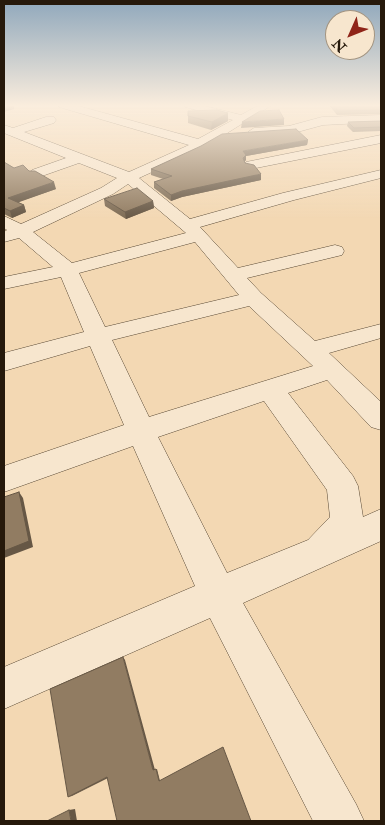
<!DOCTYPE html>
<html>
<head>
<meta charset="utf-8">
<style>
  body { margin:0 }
  #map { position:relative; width:385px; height:825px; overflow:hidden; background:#f3d8b3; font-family:"IM FELL Double Pica",serif }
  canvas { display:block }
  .frame { position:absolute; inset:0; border:5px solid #26190b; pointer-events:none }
  .north { position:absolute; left:325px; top:10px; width:50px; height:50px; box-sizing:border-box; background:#f7e6ce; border:1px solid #a39480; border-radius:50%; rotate:226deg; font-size:14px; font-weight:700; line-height:20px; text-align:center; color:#26190b }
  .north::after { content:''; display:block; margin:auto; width:18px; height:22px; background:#8f2418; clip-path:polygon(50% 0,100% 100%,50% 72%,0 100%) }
</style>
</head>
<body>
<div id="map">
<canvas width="385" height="825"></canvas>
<div class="frame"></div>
<div class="north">N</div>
</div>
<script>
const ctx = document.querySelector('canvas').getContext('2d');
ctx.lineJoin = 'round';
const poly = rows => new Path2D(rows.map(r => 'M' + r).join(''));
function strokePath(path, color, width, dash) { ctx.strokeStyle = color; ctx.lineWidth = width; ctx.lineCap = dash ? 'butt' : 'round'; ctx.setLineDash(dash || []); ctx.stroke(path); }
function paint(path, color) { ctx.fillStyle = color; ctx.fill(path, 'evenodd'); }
const minor = poly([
  [58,105,75,105,198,139,233,120,185,107,184,105,201,105,241,115,259,105,272,105,200,150,139,178,190,219,283,193,381,170,381,178,294,200,200,227,238,268,335,245,342,247,344,251,342,255,247,278,261,293,315,341,381,324,381,338,329,353,381,402,381,430,371,427,327,380,288,393,353,476,358,486,363,517,381,509,381,541,243,603,356,804,364,821,313,821,210,618,4,709,4,667,195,586,133,446,4,492,4,466,124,425,90,346,4,371,4,353,84,332,61,277,4,289,4,277,53,267,19,238,4,242,4,232,7,230,4,228,4,216,21,224,101,188,117,178,79,163,42,176,32,176,30,173,32,170,66,158,4,133,4,125,13,128,46,117,54,117,56,120,54,123,24,132,129,172,189,145,59,107,58,105],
  [128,184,186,233,72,263,33,232,113,194,128,184],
  [195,242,239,295,105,327,79,273,195,242],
  [249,306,313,366,149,417,112,340,249,306],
  [264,401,327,490,330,517,308,540,227,573,158,437,264,401],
  [381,115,381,122,323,125,290,134,254,136,248,132,254,128,289,126,322,117,381,115],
  [381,135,381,143,251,169,246,168,244,165,246,162,381,135]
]);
strokePath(minor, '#594935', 1);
paint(minor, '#f7e6ce');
paint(poly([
  [329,105,381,105,381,114,337,115],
  [228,113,228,121,211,130,188,123,188,116],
  [381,121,381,131,353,132,347,126,348,122],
  [308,140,307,145,246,156,246,160,244,162,245,163,261,180,182,197,171,201,154,188,154,182,163,179,151,175,151,169],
  [4,162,14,168,29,171,56,189,18,202,24,205,26,212,12,218,4,214],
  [104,199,153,201,154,208,126,219,105,206]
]), '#7d6b54');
paint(poly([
  [14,106,14,109,4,112,4,109],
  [228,113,228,121,211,130,212,122],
  [284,119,284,125,241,128,242,122],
  [308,140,307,145,246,156,246,160,242,164,243,151],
  [261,174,261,180,182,197,171,201,171,195,182,191],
  [54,182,56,189,11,205,8,198],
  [153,201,154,208,126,219,125,212],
  [24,205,26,212,12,218,10,211],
  [19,492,23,498,33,547,4,558,4,551],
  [123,657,125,660,155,770,153,770],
  [156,769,157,769,160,781,159,781],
  [107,777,110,777,72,796,68,797],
  [75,809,77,821,71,821,69,810]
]), '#665745');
const building = poly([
  [4,105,10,105,14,106,4,109,4,105],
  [333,105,381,105,381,110,338,111,333,105],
  [217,110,228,113,212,122,188,116,188,111,217,110],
  [279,110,284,119,242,122,260,111,279,110],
  [381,121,381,127,354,128,348,122,381,121],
  [296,129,308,140,243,151,246,155,243,158,245,163,254,165,261,174,182,191,171,195,154,182,172,176,151,169,201,146,222,134,296,129],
  [4,162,14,168,23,165,29,171,35,171,54,182,8,198,24,205,10,211,4,208,4,162],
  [137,188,153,201,125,212,104,199,137,188],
  [19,492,29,541,4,551,4,497,19,492],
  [123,657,153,770,156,769,159,781,223,747,251,821,117,821,107,777,68,797,50,689,123,657],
  [69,810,71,821,47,821,69,810]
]);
paint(building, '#917c62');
strokePath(building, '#665745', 1);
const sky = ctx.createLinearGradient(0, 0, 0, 220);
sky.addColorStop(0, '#90a8bc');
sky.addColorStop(0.48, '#faeddd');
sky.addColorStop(1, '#faeddd00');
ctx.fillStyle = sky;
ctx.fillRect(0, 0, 385, 220);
</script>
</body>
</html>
